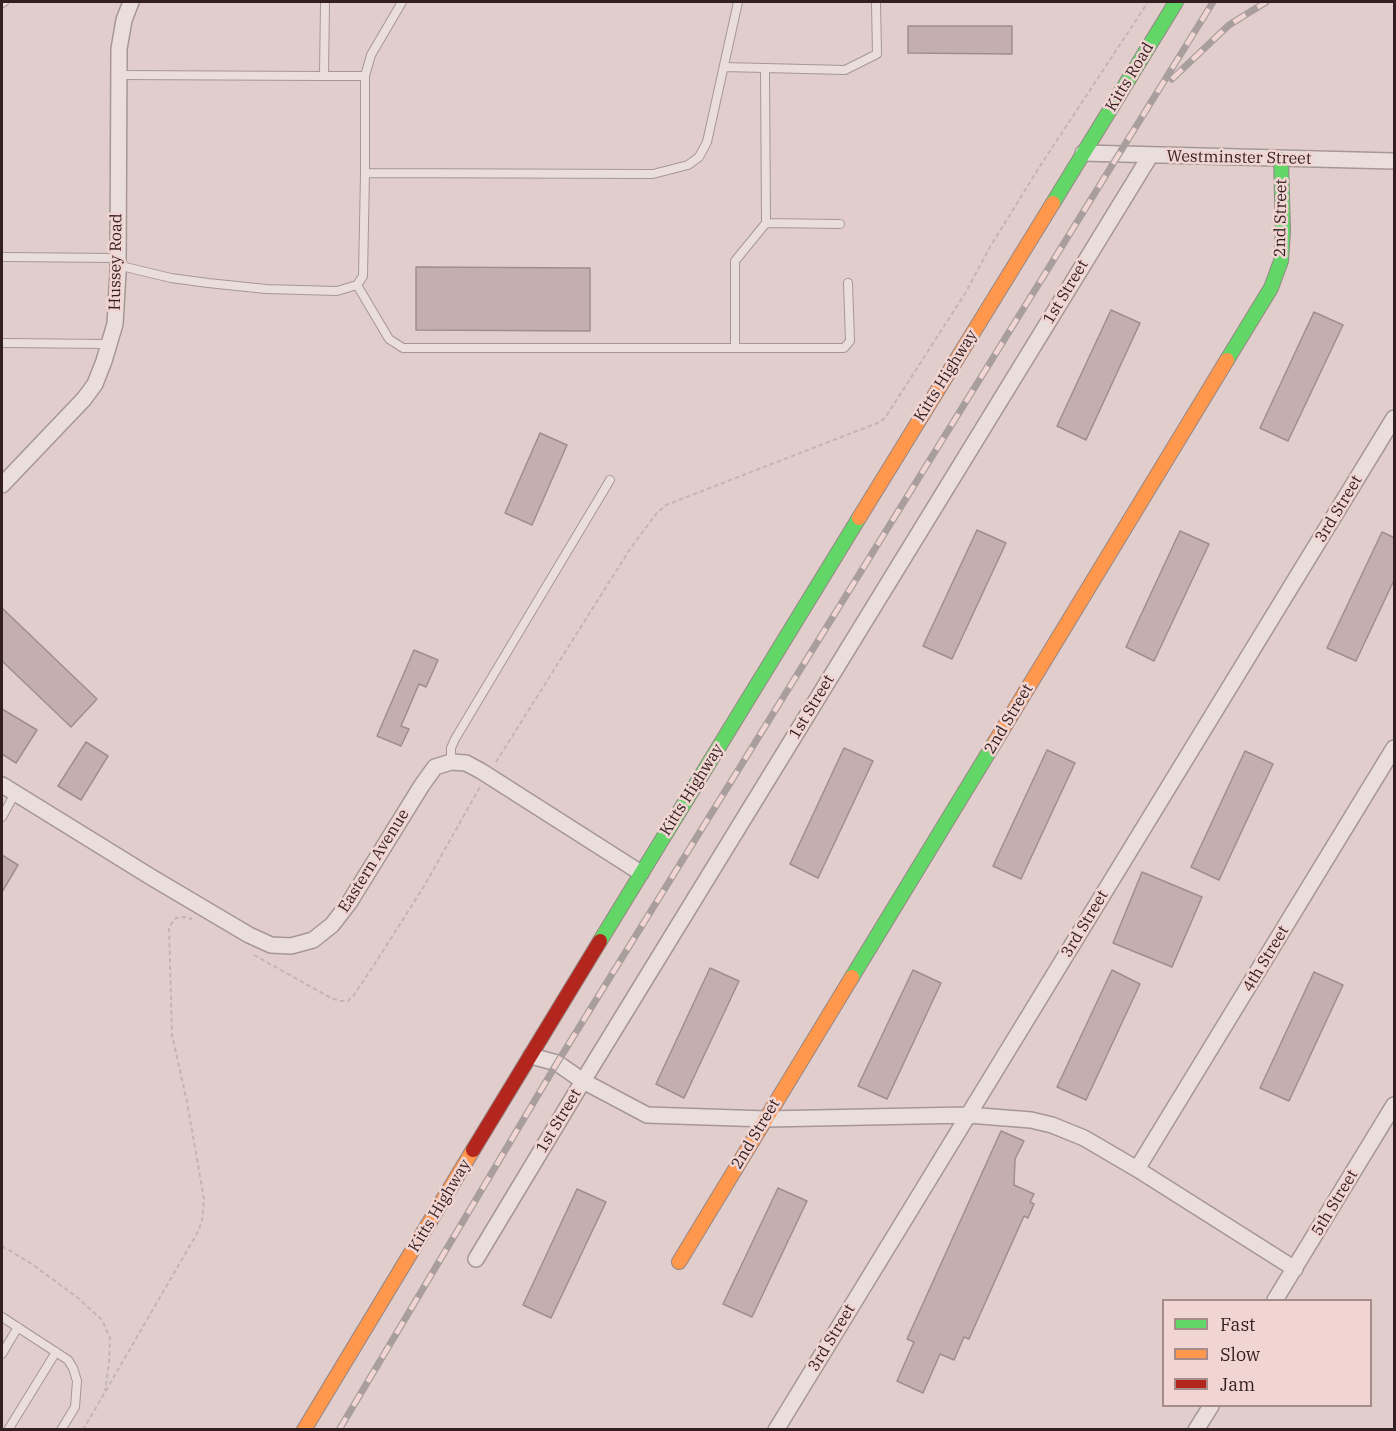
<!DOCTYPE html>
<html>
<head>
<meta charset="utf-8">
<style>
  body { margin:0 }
  #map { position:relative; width:1396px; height:1431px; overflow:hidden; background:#e1cecc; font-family:"IBM Plex Serif",serif }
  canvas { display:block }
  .frame { position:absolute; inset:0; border:3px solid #331f21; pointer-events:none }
  .legend { position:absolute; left:1162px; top:1299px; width:210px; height:108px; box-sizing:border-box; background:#f1d5d2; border:2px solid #a58c8b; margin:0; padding:8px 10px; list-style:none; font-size:18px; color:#331f21 }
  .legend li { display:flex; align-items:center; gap:12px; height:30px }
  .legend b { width:30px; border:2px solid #a58c8b }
</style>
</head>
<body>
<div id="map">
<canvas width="1396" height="1431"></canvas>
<div class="frame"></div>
<ul class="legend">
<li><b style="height:8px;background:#63d668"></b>Fast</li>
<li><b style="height:8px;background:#ff974d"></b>Slow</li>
<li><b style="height:8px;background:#b3261e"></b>Jam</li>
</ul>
</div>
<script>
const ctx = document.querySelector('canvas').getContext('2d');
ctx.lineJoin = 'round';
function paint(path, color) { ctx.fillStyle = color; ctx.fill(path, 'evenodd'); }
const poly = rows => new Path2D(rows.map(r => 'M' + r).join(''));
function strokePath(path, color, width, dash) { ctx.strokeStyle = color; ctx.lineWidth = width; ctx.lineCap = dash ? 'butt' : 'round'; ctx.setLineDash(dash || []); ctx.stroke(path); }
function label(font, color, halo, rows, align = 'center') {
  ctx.font = font + ' "IBM Plex Serif",serif'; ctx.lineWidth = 5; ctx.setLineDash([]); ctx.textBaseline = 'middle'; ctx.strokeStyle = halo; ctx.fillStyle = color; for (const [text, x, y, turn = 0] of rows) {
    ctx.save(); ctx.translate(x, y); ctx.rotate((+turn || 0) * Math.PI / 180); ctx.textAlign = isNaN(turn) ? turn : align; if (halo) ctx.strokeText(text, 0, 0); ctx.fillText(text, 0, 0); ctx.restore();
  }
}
const building = poly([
  [908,26,1012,26,1012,54,908,53,908,26],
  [416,267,590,268,590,331,416,330,416,267],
  [1111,310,1140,323,1086,440,1057,426,1111,310],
  [1314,312,1343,325,1288,441,1260,428,1314,312],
  [540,433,567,445,532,525,505,513,540,433],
  [977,530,1006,543,952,659,923,646,977,530],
  [1180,531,1209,544,1154,661,1126,647,1180,531],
  [1382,532,1395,538,1395,578,1356,661,1327,648,1382,532],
  [2,608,97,699,71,727,2,661,2,608],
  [414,650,438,660,426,687,419,684,401,726,409,729,401,746,377,736,414,650],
  [2,709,37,730,16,763,2,754,2,709],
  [86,742,108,756,81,800,58,786,86,742],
  [844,748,873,761,818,878,790,864,844,748],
  [1047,750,1075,763,1021,879,993,866,1047,750],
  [1245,751,1273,764,1219,880,1191,867,1245,751],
  [2,855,18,865,2,892,2,855],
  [1142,872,1202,897,1172,967,1113,943,1142,872],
  [710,968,739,981,684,1098,656,1084,710,968],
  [913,970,941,983,887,1099,858,1086,913,970],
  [1112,970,1140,984,1086,1100,1057,1087,1112,970],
  [1314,972,1343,985,1289,1101,1260,1088,1314,972],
  [1001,1131,1024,1141,1015,1159,1014,1185,1034,1194,1030,1202,1034,1204,1028,1218,1024,1216,969,1339,964,1337,954,1360,940,1354,923,1393,897,1381,914,1342,907,1339,1001,1131],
  [778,1188,807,1201,752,1317,723,1304,778,1188],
  [577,1189,606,1202,551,1318,523,1305,577,1189]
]);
paint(building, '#c4aeb0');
strokePath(building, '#a08d8e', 1.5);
const lane = poly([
  [2,3,4,2],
  [724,67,845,70,877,54,876,2],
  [765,68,766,223],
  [118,75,324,76,325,2],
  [324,76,365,76],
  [365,173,365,76,371,55,402,2],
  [2,257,117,258],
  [117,265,171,278,208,283,266,289,337,291,357,285,363,276,365,173,653,174,688,165,699,157,707,142,738,2],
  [357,285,389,339,403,348,844,348,850,341,848,283],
  [2,343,109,344],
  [735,347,735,261,766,223,840,224],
  [451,762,451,748,455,739,610,480],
  [2,817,15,793],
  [2,1317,68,1360,73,1368,77,1381,75,1407,61,1430],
  [2,1354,18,1327],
  [8,1430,56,1352]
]);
const street = poly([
  [1083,153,1394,161],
  [2,485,84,399,95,384,104,361,115,324,118,272,119,49,124,20,131,2],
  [2,785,151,877,249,935,271,945,291,946,313,940,332,925,349,903,422,785,435,767,451,762,466,763,481,771,641,873],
  [531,1056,557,1063,583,1081,647,1115,766,1119,968,1115,1031,1120,1052,1125,1084,1138,1137,1169,1295,1269],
  [1137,1169,1394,748],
  [476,1259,583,1081,1150,156],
  [1275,1300,1394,1105],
  [776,1430,1394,418],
  [1196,1430,1211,1406]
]);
const fast = poly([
  [1053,203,1176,2],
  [1227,360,1271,288,1281,261,1283,231,1281,159],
  [600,941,859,518],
  [852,977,995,742]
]);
const slow = poly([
  [859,518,1053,203],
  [995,742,1227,360],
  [679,1262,852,977],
  [304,1430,473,1150]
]);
const jam = poly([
  [473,1150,600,941]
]);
strokePath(lane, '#a69696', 10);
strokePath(street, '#a69696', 18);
strokePath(fast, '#958686', 16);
strokePath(slow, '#958686', 16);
strokePath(jam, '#958686', 16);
strokePath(poly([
  [496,762,630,549,656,514,666,505,880,422,885,418,966,292,990,247,1040,166,1148,2],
  [254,955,331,998,340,1001,348,1001,354,995,374,965,423,888,480,787],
  [2,1246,32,1264,78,1298,102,1320,110,1338,109,1363,105,1391],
  [83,1430,199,1230,202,1220,204,1199,187,1102,172,1035,169,927,176,918,184,917,192,919]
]), '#c2b5b5', 2, [4.5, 3]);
strokePath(lane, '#eadedd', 8);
strokePath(street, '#eadedd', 15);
strokePath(fast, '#63d668', 14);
strokePath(slow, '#ff974d', 14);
strokePath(jam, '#b3261e', 14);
const rail = poly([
  [1172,79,1229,25,1266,2],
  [339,1430,557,1063,1213,2]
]);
strokePath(rail, '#a99e9e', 7);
strokePath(rail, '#f1d5d2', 4.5, [14]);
label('16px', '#331f21', '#f1d5d2', [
  ["Kitts Road",1130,77,-59],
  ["Westminster Street",1239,158,1],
  ["2nd Street",1281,218,-89],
  ["Hussey Road",116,262,-89],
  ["1st Street",1066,292,-59],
  ["Kitts Highway",946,376,-58],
  ["3rd Street",1339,509,-59],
  ["1st Street",812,707,-59],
  ["2nd Street",1009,719,-59],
  ["Kitts Highway",692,790,-58],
  ["Eastern Avenue",374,861,-58],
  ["3rd Street",1085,924,-59],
  ["4th Street",1266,959,-59],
  ["1st Street",559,1121,-59],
  ["2nd Street",756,1134,-59],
  ["5th Street",1335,1203,-59],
  ["Kitts Highway",440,1206,-59],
  ["3rd Street",832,1338,-59]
]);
</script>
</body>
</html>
